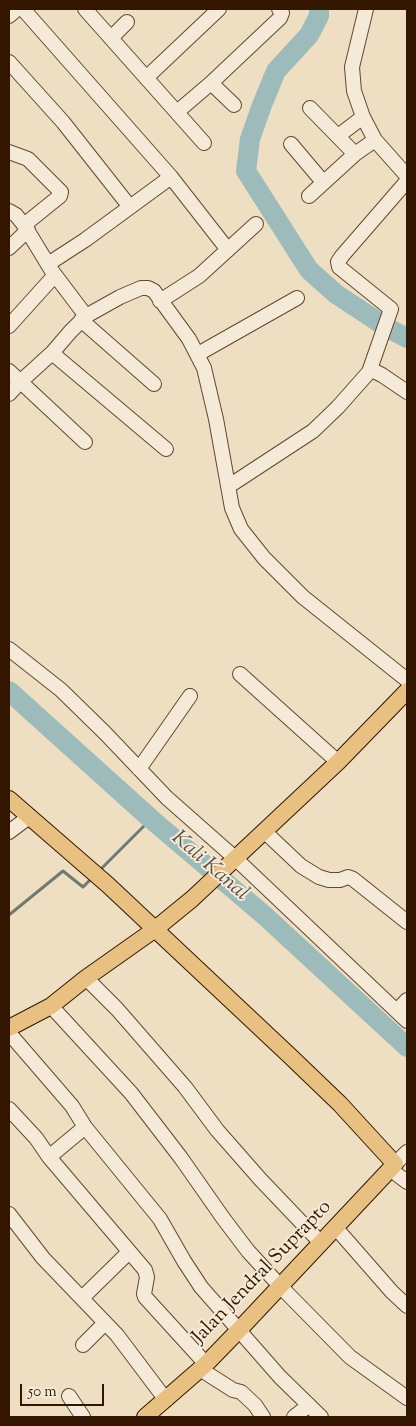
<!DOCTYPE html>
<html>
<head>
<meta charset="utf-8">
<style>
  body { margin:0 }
  #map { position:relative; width:416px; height:1426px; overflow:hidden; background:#efdfc2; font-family:"Sorts Mill Goudy",serif }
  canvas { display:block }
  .frame { position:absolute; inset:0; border:10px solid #331600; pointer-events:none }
  .scale { position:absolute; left:20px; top:1384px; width:84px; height:22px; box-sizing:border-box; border:2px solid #331600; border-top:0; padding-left:6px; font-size:15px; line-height:18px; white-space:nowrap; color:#331600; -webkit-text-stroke:4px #f5ead7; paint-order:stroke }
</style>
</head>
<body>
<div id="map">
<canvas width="416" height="1426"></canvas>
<div class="frame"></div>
<div class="scale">50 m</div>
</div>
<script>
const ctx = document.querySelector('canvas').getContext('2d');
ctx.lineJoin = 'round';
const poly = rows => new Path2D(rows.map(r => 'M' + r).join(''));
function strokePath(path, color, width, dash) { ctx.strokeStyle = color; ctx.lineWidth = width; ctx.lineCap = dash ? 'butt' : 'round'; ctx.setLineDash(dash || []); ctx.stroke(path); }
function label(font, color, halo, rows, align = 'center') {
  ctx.font = font + ' "Sorts Mill Goudy",serif'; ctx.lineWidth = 4; ctx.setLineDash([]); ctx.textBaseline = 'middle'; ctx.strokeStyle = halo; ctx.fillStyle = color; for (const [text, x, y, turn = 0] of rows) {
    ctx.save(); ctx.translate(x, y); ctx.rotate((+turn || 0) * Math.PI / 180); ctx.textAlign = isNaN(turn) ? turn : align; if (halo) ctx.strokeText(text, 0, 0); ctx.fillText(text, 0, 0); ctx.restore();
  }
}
strokePath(poly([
  [99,871,151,819],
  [9,915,63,871,83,887,93,877]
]), '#727970', 3);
strokePath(poly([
  [319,9,319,16,309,35,276,71,262,105,250,139,246,171,309,270,336,294,386,327,407,338],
  [9,691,151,819,265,916,407,1047]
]), '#9cbbba', 20);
const minor = poly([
  [23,9,171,177,228,250],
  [85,9,204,143],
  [366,9,352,67,354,91,363,117,375,140,407,176],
  [9,16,17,9],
  [111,38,127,22],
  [9,62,63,122,130,207],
  [146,78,219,9],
  [211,83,234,105],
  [310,108,355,154],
  [177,112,211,83,280,18,282,13,279,9],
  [338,136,363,117],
  [291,144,323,182],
  [9,152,28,159,61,192,60,196,24,225],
  [309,196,355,154,375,140],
  [9,211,16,215,24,225,52,271,86,316,120,297,141,288,148,288,154,291,189,339,204,368,216,419,232,508,241,529,264,558,303,597,407,680],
  [9,248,28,230],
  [48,264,85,240,171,177],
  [160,301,199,276,256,224],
  [81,320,154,384],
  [9,326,55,275],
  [52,353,166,449],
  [198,354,297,298],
  [9,371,85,442],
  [369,372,391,309,339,267,338,262,342,256,407,181],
  [9,394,20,382,52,353,70,332,86,316],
  [229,486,313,431,338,407,369,372,374,371,382,375,407,392],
  [9,649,61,690,105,733,167,798,235,858,407,1021],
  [240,674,338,762],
  [139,769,190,696],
  [264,831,301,866,319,877,329,880,340,880,348,877,353,879,407,922],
  [9,832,29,817],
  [86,978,117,1009,185,1087,217,1130,260,1179,321,1243],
  [51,1006,131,1093,181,1158,223,1218,248,1251,281,1287,350,1357,407,1398],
  [397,1011,407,1000],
  [9,1033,72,1106,85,1127,160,1219,184,1261,201,1287,280,1377,321,1417],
  [9,1109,36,1138,49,1157,145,1270,147,1277,144,1294,145,1297,206,1364],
  [49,1157,85,1127],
  [395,1164,407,1152],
  [390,1169,407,1182],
  [9,1214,43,1258,117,1335,166,1400],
  [336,1228,392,1292,407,1306],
  [82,1298,129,1252],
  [83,1345,105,1323],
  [200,1369,233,1390,241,1392,255,1405,263,1417],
  [69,1396,83,1417],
  [294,1417,309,1405]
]);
const major = poly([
  [9,799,108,885,290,1056,340,1104,395,1164,238,1331,206,1364,145,1417],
  [9,1028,51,1006,86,978,154,930,192,899,338,762,407,691]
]);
strokePath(minor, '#624830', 16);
strokePath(major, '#331600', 18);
strokePath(minor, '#f5ead7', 14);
strokePath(major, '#e8c081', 16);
label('20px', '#331600', '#f5ead7', [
  ["Jalan Jendral Suprapto",263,1273,-46]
]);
label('italic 21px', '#585041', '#f5ead7', [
  ["Kali Kanal",209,867,41]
]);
</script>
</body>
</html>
